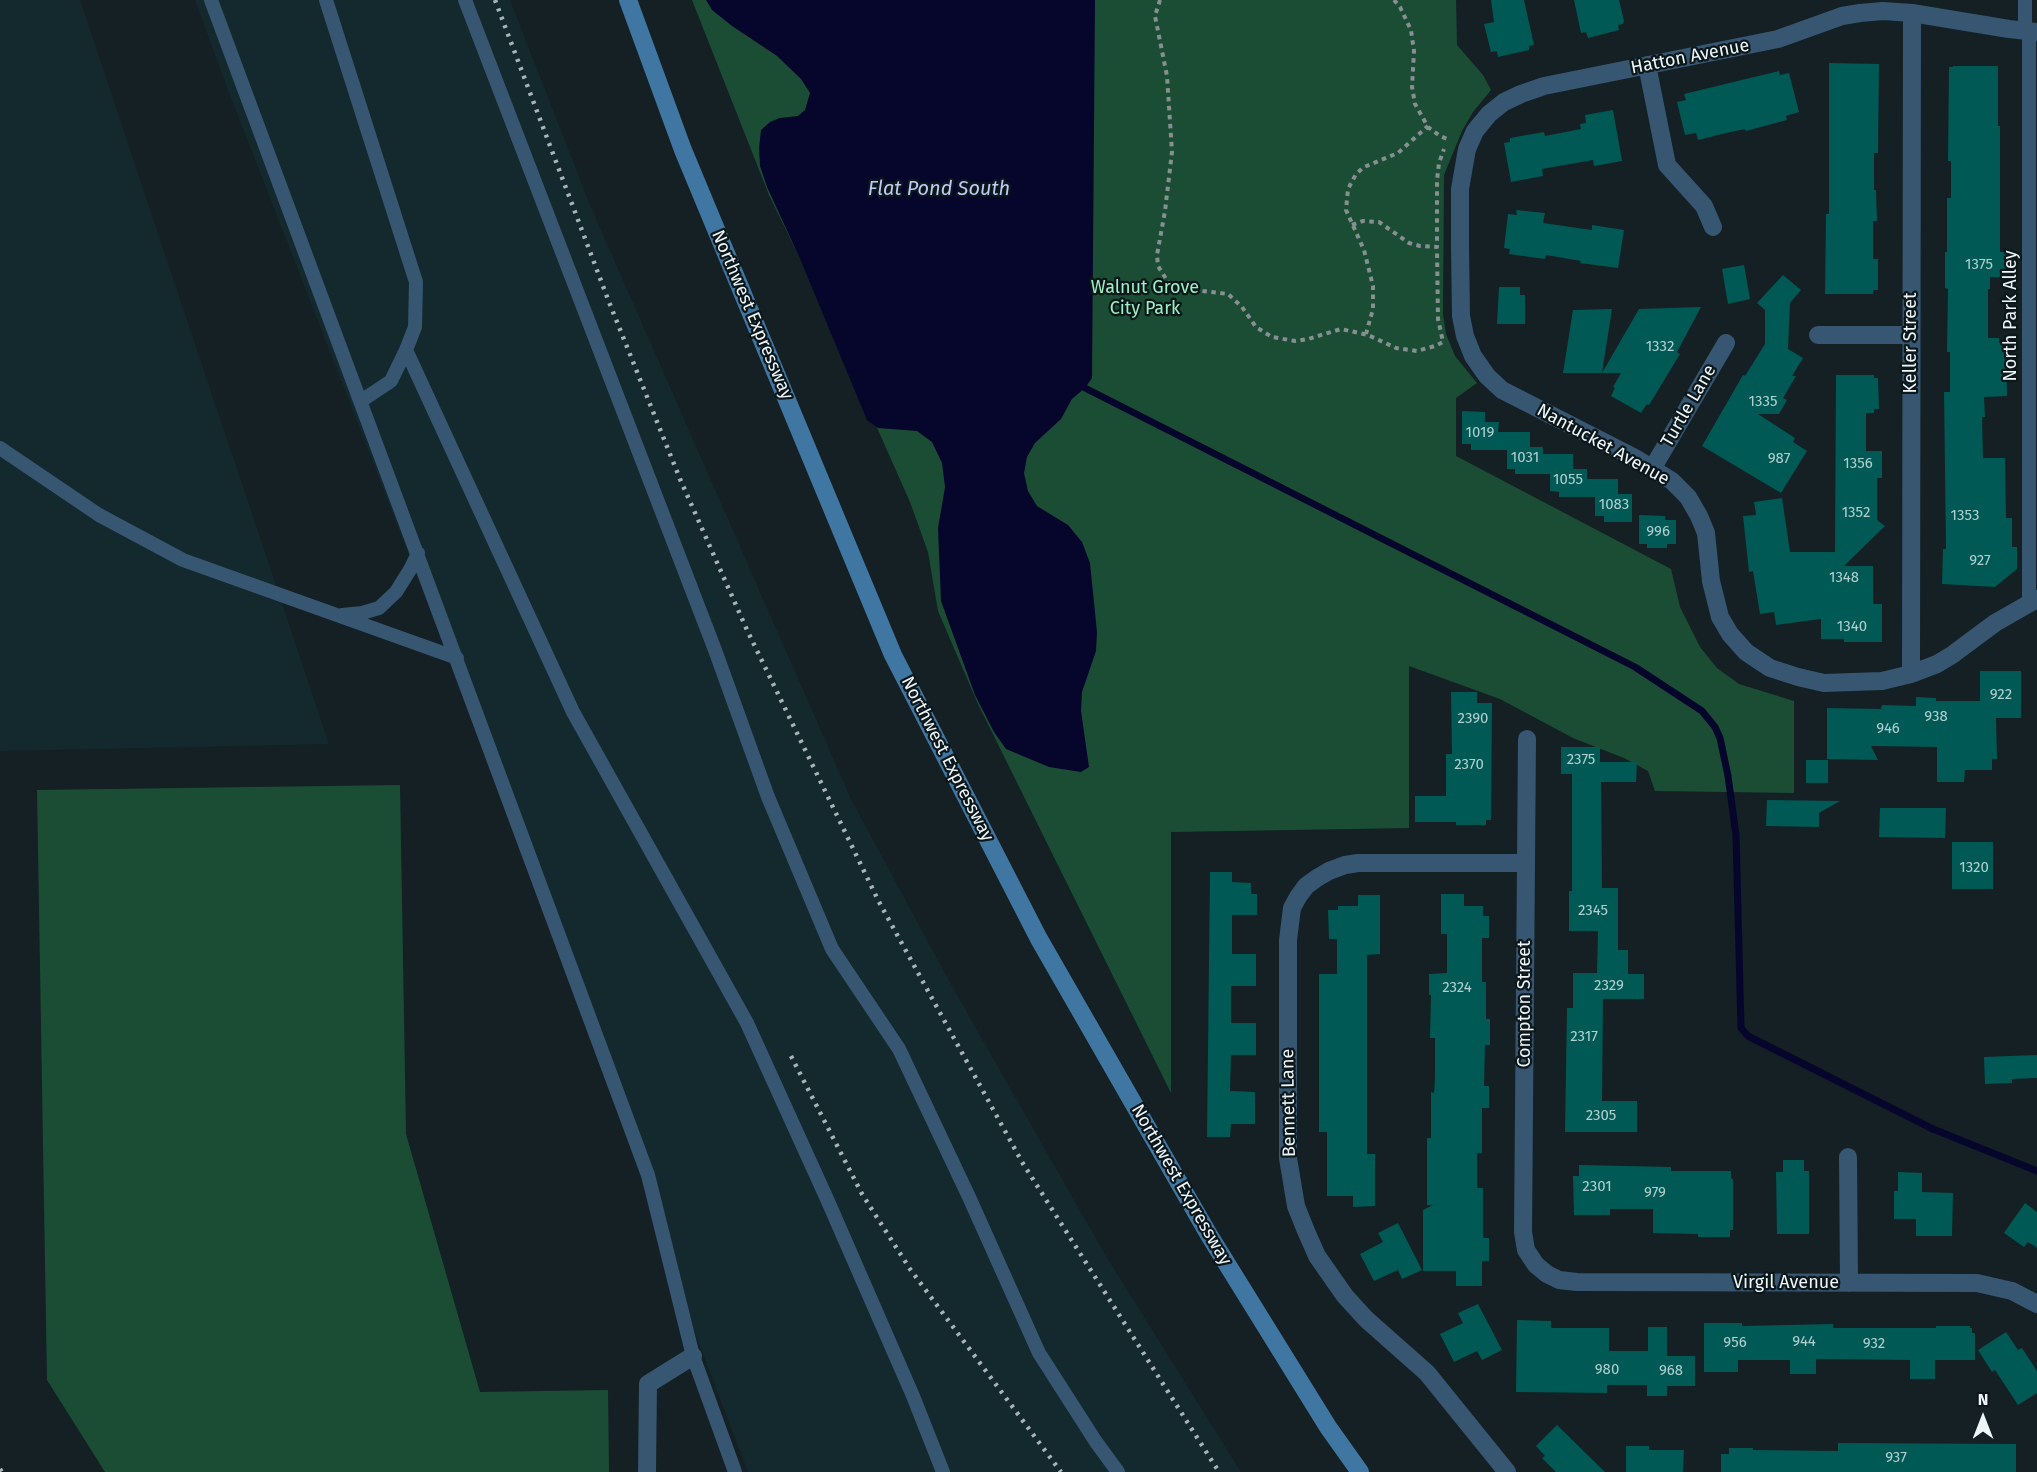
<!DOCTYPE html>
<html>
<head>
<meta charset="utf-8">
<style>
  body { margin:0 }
  #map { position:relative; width:2037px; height:1472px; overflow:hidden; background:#142023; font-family:"Fira Sans",sans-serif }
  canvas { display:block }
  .north { position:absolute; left:1953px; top:1388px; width:60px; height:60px; -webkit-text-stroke:4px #0b171a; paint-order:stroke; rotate:0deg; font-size:16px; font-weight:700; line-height:24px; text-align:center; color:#eef6f9 }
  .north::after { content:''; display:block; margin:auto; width:21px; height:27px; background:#eef6f9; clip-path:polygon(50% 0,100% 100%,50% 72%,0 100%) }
</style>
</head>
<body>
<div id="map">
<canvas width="2037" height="1472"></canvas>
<div class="north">N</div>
</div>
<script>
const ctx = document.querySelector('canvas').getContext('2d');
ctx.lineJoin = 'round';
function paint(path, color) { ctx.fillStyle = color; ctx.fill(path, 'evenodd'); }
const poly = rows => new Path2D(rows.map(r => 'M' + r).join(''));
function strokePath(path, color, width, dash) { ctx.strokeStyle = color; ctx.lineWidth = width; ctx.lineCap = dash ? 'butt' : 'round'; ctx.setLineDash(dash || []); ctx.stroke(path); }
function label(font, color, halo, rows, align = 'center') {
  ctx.font = font + ' "Fira Sans",sans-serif'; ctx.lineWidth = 4.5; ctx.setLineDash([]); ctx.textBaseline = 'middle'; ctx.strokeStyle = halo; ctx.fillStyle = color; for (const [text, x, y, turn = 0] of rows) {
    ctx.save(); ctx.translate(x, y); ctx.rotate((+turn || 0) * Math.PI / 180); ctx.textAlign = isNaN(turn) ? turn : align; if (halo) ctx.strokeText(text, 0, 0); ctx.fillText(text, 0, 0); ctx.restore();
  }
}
paint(poly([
  [0,0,80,0,329,744,0,751],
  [195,0,510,0,590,205,851,799,953,988,1106,1256,1241,1472,748,1472,690,1320,557,939,385,493,228,90]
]), '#14292e');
paint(poly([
  [692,0,1456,0,1457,45,1483,75,1491,90,1473,112,1462,131,1444,175,1443,314,1446,334,1455,356,1477,383,1456,398,1456,456,1671,569,1680,607,1700,647,1717,668,1739,684,1794,701,1794,793,1655,791,1648,771,1624,758,1573,738,1500,699,1409,666,1409,828,1171,832,1171,1093,978,704,938,611,928,552,910,502,823,306,769,195],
  [400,785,406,1134,480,1392,608,1390,609,1472,105,1472,47,1380,37,790]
]), '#1b4d35');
paint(poly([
  [706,0,1095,0,1092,378,1085,388,1072,399,1061,419,1035,443,1027,457,1024,473,1028,491,1037,506,1068,525,1082,542,1090,563,1097,632,1096,651,1082,692,1081,711,1089,767,1081,772,1049,767,1006,749,994,732,975,695,941,601,938,528,945,487,942,463,932,442,917,431,878,428,867,420,801,261,767,187,760,166,759,148,761,130,770,122,780,118,798,116,805,110,810,93,801,79,777,56,732,26,712,10]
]), '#06062c');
strokePath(poly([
  [1085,388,1635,667,1702,711,1715,727,1720,738,1728,776,1736,835,1741,1028,1748,1036,1933,1129,2037,1171]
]), '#06062c', 7);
paint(poly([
  [1491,0,1524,0,1534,45,1529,46,1529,50,1498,57,1497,51,1491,52,1484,24,1494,22],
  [1574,0,1619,0,1624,21,1623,24,1618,25,1619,30,1588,38,1586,32,1581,33],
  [1829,63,1879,64,1878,153,1874,153,1874,190,1876,190,1877,221,1873,221,1873,259,1878,259,1878,290,1873,290,1873,294,1825,294,1826,214,1829,214],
  [1953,66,1998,66,1998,126,2000,126,2000,252,2013,252,2013,278,1990,277,1990,289,1988,289,1988,338,1999,338,1999,343,2006,343,2007,396,1984,397,1985,417,1982,417,1983,458,2005,458,2006,518,2012,518,2012,547,2017,547,2017,569,1995,587,1942,584,1943,549,1946,549,1944,392,1950,392,1950,352,1947,352,1948,289,1945,288,1945,252,1947,252,1947,198,1951,198,1951,161,1948,161,1949,67,1953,67],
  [1779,71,1780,75,1789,73,1799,112,1786,116,1787,120,1746,131,1745,129,1726,133,1698,140,1696,133,1685,135,1677,102,1686,100,1684,94],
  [1613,110,1622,161,1594,166,1593,160,1542,169,1543,176,1511,182,1504,143,1510,142,1510,138,1544,132,1545,136,1581,129,1580,124,1586,123,1585,115],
  [1516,210,1545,213,1543,223,1592,230,1592,225,1624,230,1618,268,1580,263,1581,261,1546,255,1545,259,1509,254,1510,249,1504,248,1508,214,1517,215],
  [1744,265,1750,299,1728,304,1722,269],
  [1783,275,1801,290,1790,303,1788,349,1803,358,1792,376,1796,376,1783,398,1787,400,1779,414,1758,414,1795,438,1793,442,1807,451,1781,493,1702,446,1743,375,1745,376,1765,344,1765,310,1757,303],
  [1499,287,1520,287,1520,295,1525,295,1525,324,1497,324],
  [1701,307,1677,352,1680,354,1649,405,1647,404,1641,413,1611,396,1615,388,1613,387,1621,373,1602,373,1639,309],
  [1612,309,1602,373,1563,373,1573,310],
  [1836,375,1874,375,1874,378,1878,378,1879,409,1874,409,1874,413,1866,413,1866,451,1882,451,1882,478,1877,478,1877,520,1885,526,1844,566,1873,566,1873,604,1882,604,1882,642,1844,642,1844,639,1821,639,1821,619,1776,625,1774,612,1760,614,1753,571,1749,572,1743,516,1756,515,1754,502,1782,498,1790,552,1835,552],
  [1462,411,1485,412,1485,422,1499,422,1498,432,1530,432,1530,447,1543,447,1543,454,1573,454,1573,469,1587,469,1587,479,1618,479,1618,494,1632,494,1632,522,1604,522,1604,516,1595,516,1595,497,1559,497,1559,492,1550,491,1550,474,1515,474,1515,469,1507,469,1507,450,1471,450,1471,444,1462,444],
  [1639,515,1665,516,1665,520,1676,520,1676,544,1667,544,1667,548,1647,548,1647,544,1639,544],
  [1980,671,2021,671,2021,718,1996,718,1997,759,1992,759,1992,770,1965,770,1964,782,1937,782,1937,747,1871,746,1878,760,1827,759,1827,708,1881,709,1882,705,1916,706,1916,697,1936,698,1936,701,1980,701],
  [1451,692,1477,692,1477,703,1492,703,1491,820,1486,820,1486,825,1456,825,1456,822,1415,822,1415,796,1446,796,1446,754,1452,754],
  [1561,747,1600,747,1600,762,1637,762,1636,782,1601,782,1602,888,1618,888,1618,950,1628,950,1628,974,1644,974,1644,999,1603,999,1602,1101,1637,1101,1637,1132,1565,1132,1567,1008,1573,1008,1573,973,1597,973,1598,931,1569,931,1569,891,1572,891,1572,774,1561,774],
  [1806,760,1828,760,1828,783,1806,783],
  [1767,800,1840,801,1819,813,1819,827,1766,826],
  [1880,808,1946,808,1945,838,1879,837],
  [1952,842,1993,842,1993,889,1952,889],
  [1210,872,1232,872,1232,882,1251,883,1251,894,1257,894,1257,915,1232,915,1232,954,1256,954,1256,986,1231,986,1231,1023,1256,1023,1256,1055,1231,1055,1230,1091,1255,1092,1255,1124,1231,1124,1230,1137,1207,1137],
  [1441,894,1464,894,1464,906,1483,906,1483,916,1489,916,1489,938,1482,938,1482,982,1486,982,1486,1019,1490,1019,1490,1045,1485,1045,1484,1086,1489,1086,1489,1108,1482,1108,1482,1153,1477,1153,1477,1188,1483,1188,1483,1238,1489,1238,1489,1261,1482,1261,1482,1286,1456,1286,1456,1271,1423,1271,1423,1210,1433,1205,1427,1205,1427,1138,1431,1138,1431,1092,1434,1093,1435,1078,1435,1038,1430,1038,1431,995,1429,995,1429,974,1447,973,1447,934,1441,934],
  [1358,895,1380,895,1380,954,1367,955,1367,1154,1375,1154,1375,1206,1353,1207,1353,1196,1327,1196,1327,1132,1319,1132,1319,974,1337,974,1337,939,1329,939,1328,910,1338,910,1338,906,1358,906],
  [2037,1055,2037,1078,2012,1079,2012,1083,1985,1084,1984,1057],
  [1783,1160,1804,1160,1804,1171,1809,1171,1809,1234,1777,1234,1776,1172,1783,1172],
  [1579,1165,1671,1167,1671,1171,1731,1171,1731,1179,1733,1179,1733,1230,1730,1230,1730,1237,1698,1237,1698,1234,1653,1233,1653,1209,1610,1209,1610,1215,1574,1215,1573,1176,1579,1176],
  [1898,1172,1922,1173,1922,1192,1953,1193,1952,1236,1916,1236,1916,1219,1894,1219,1894,1191,1898,1191],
  [2025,1203,2037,1212,2037,1248,2028,1242,2024,1247,2004,1233],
  [1398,1223,1422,1270,1402,1279,1398,1270,1374,1281,1360,1254,1383,1242,1378,1233],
  [1478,1304,1502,1350,1482,1360,1477,1351,1454,1362,1440,1334,1463,1323,1458,1313],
  [1517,1320,1551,1321,1551,1328,1609,1328,1609,1351,1648,1351,1648,1327,1667,1327,1667,1356,1695,1356,1695,1386,1667,1386,1667,1396,1647,1396,1647,1385,1607,1385,1607,1393,1516,1392],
  [1704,1323,1742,1323,1742,1326,1833,1324,1833,1328,1936,1328,1936,1326,1970,1326,1970,1328,1972,1328,1972,1333,1975,1333,1975,1360,1935,1360,1935,1379,1910,1379,1910,1360,1816,1359,1816,1374,1790,1374,1790,1360,1738,1360,1738,1372,1704,1372],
  [2006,1332,2018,1350,2022,1348,2037,1371,2037,1393,2018,1405,1995,1370,1992,1372,1978,1350],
  [1557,1425,1605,1472,1556,1472,1542,1458,1545,1456,1536,1446],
  [1838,1443,2016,1444,2016,1472,1721,1472,1721,1454,1729,1454,1729,1448,1753,1448,1753,1450,1838,1451],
  [1626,1446,1649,1446,1649,1450,1684,1450,1683,1472,1626,1472]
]), '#005954');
strokePath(poly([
  [1160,0,1155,16,1167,76,1172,152,1165,211,1157,255,1158,266,1168,282,1186,289,1228,294,1242,307,1256,327,1272,337,1295,341,1308,339,1341,329,1368,335,1396,348,1417,351,1435,346,1443,342,1438,319,1437,251],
  [1394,0,1400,7,1411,30,1414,51,1412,87,1415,104,1428,127,1440,136,1450,140],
  [1352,225,1363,221,1379,222,1409,243,1420,246,1437,247,1437,180,1439,163,1444,149],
  [1366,334,1373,309,1373,286,1364,250,1346,210,1348,189,1356,174,1364,167,1398,153,1428,126]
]), '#869093', 4, [4.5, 4.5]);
strokePath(poly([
  [211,0,648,1175,693,1356,735,1472],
  [326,0,416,282,415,327,406,350,391,381,361,401],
  [465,0,715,650,768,797,832,949,899,1049,969,1197,1039,1353,1096,1442,1118,1472],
  [2025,30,2025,0],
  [2029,31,2029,602],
  [406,350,573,712,747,1023,827,1199,913,1396,943,1472],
  [0,448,99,515,183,560,457,658],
  [342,615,362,613,379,608,396,592,411,568,418,553]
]), '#365672', 14);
strokePath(poly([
  [2037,32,2009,29,1912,13,1883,11,1860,13,1842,16,1778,39,1544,86,1521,94,1504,102,1489,114,1475,131,1467,149,1460,189,1460,246,1461,316,1465,336,1473,356,1487,376,1502,390,1637,459,1672,481,1688,497,1699,516,1706,533,1711,581,1720,617,1730,634,1746,652,1770,668,1798,677,1824,683,1882,681,1911,674,1937,664,1952,655,1995,623,2037,599],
  [1647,65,1667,165,1704,206,1713,227],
  [1818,335,1911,335],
  [1652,469,1726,343],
  [1911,674,1912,13],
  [1527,739,1523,1232,1526,1250,1536,1265,1547,1274,1559,1280,1577,1282,1977,1283,2012,1291,2037,1304],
  [1848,1157,1849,1283],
  [647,1472,648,1384,693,1356],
  [1507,1472,1427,1373,1366,1319,1345,1296,1317,1256,1306,1231,1296,1206,1288,1158,1288,940,1292,908,1298,897,1306,886,1317,878,1329,871,1345,865,1358,863,1526,863]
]), '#365672', 18);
strokePath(poly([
  [628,0,683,150,893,655,1039,939,1209,1235,1328,1427,1360,1472]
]), '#4076a2', 18);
strokePath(poly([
  [495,0,609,302,680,479,747,630,878,900,1022,1162,1219,1472],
  [791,1056,862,1194,910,1269,1061,1472],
  [0,1469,2,1472]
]), '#aab3b6', 4.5, [3, 6]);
label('15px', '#b2cfd0', null, [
  ["1375",1979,265],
  ["1332",1660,347],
  ["1335",1763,402],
  ["1019",1480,433],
  ["1031",1525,458],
  ["987",1779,459],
  ["1356",1858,464],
  ["1055",1568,480],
  ["1083",1614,505],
  ["1352",1856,513],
  ["1353",1965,516],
  ["996",1658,532],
  ["927",1980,561],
  ["1348",1844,578],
  ["1340",1852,627],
  ["922",2001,695],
  ["938",1936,717],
  ["2390",1473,719],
  ["946",1888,729],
  ["2375",1581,760],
  ["2370",1469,765],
  ["1320",1974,868],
  ["2345",1593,911],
  ["2329",1609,986],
  ["2324",1457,988],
  ["2317",1584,1037],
  ["2305",1601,1116],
  ["2301",1597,1187],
  ["979",1655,1193],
  ["944",1804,1342],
  ["956",1735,1343],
  ["932",1874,1344],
  ["980",1607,1370],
  ["968",1671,1371],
  ["937",1896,1458]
]);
label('18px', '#eef6f9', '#0b171a', [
  ["Hatton Avenue",1690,57,-11],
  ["Northwest Expressway",752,315,67],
  ["North Park Alley",2011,316,-90],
  ["Keller Street",1911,343,-90],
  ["Turtle Lane",1689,406,-60],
  ["Nantucket Avenue",1603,445,29],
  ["Northwest Expressway",947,759,63],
  ["Compton Street",1525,1004,-90],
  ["Bennett Lane",1289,1103,-91],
  ["Northwest Expressway",1181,1185,60],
  ["Virgil Avenue",1786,1283]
]);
label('18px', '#9ef0c2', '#0b171a', [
  ["Walnut Grove",1145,288],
  ["City Park",1145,309]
]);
label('italic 20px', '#bfcaf5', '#0b171a', [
  ["Flat Pond South",939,189]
]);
</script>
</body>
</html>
